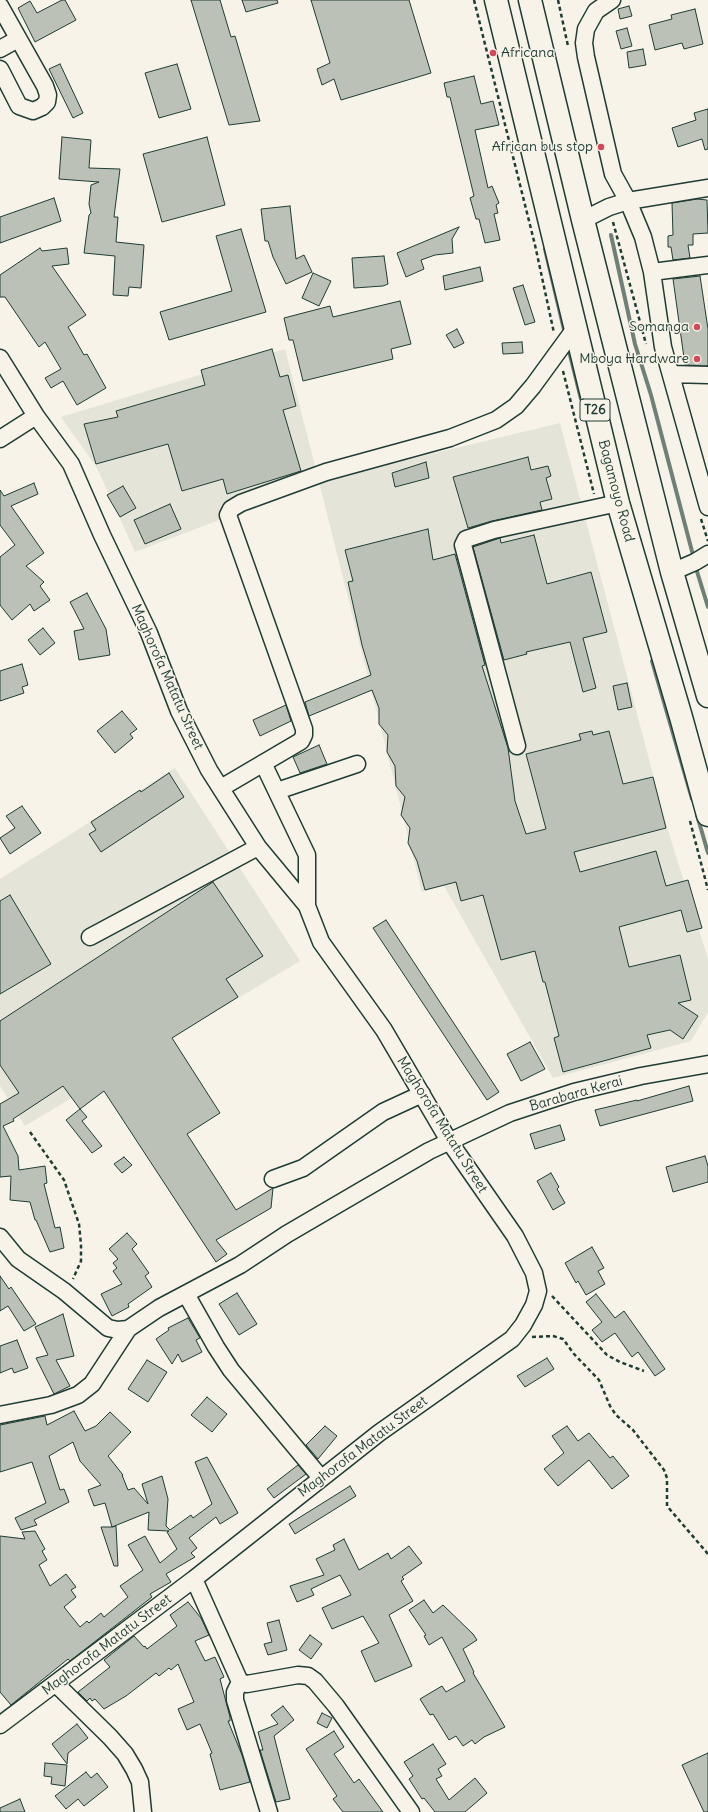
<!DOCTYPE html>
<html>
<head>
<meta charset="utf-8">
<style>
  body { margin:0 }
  canvas { display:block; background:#f7f3e8 }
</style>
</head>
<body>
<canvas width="708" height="1812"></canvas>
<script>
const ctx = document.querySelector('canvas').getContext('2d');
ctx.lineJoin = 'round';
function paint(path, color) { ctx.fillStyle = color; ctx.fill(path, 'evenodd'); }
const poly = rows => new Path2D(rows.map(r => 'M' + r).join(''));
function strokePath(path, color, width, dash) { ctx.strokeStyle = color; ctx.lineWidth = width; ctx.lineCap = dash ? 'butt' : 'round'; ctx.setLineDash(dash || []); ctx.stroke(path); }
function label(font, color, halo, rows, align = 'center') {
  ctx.font = font + ' Delius,sans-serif'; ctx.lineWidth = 3; ctx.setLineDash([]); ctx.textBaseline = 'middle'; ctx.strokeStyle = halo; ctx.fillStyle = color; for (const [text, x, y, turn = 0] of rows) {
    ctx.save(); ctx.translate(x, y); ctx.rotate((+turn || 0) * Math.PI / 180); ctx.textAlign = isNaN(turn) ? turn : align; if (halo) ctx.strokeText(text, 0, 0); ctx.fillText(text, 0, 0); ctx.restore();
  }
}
paint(poly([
  [285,349,319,481,560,423,667,827,708,959,708,1012,691,1041,553,1078,444,886,422,892,319,482,135,552,97,468,61,417],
  [175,768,300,961,25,1126,0,1086,0,879]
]), '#e5e4d9');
strokePath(poly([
  [611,235,635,344,651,395,694,559],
  [545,249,565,334],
  [568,347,581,399],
  [695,565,708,607],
  [652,661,692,799],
  [697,815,708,853]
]), '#6f8077', 4);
const building = poly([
  [62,0,65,0,76,20,35,42,18,8,30,1,37,13,62,0],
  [191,0,220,0,231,37,235,36,260,121,229,125,191,0],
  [242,0,277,0,278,3,246,12,242,0],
  [311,0,409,0,431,73,341,100,334,79,322,85,317,69,330,63,311,0],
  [629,6,632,16,620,19,618,9,629,6],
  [695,9,703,44,684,49,682,43,655,50,649,25,672,19,671,15,695,9],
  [627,28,632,46,621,49,616,31,627,28],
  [643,49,646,65,629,68,627,52,643,49],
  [60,64,83,113,73,118,49,69,60,64],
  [177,64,191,109,159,118,145,73,177,64],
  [474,76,481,104,493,101,499,125,475,130,488,188,492,186,499,203,496,205,498,213,494,214,500,240,485,243,479,219,476,219,470,198,474,196,450,97,447,97,444,83,474,76],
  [708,109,708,149,705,150,702,139,678,147,672,128,696,120,694,113,708,109],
  [62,137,91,140,89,168,120,169,114,217,118,217,116,242,144,245,141,288,129,287,128,296,113,295,115,256,84,253,89,215,91,213,89,204,91,185,99,182,59,179,62,137],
  [207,137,225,205,162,222,143,154,207,137],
  [54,198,61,221,0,243,0,217,54,198],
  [697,199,707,200,708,233,693,234,693,245,688,245,690,258,673,260,671,247,668,247,668,236,673,235,672,203,697,199],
  [290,206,296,259,304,255,312,272,286,284,273,257,268,241,265,241,261,209,290,206],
  [459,227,452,239,453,253,435,255,421,260,424,269,406,277,397,253,459,227],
  [241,229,266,312,169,340,160,312,232,291,216,236,241,229],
  [40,248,42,251,67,248,69,264,52,266,86,315,68,327,84,355,87,354,106,388,77,405,63,381,51,388,45,378,61,369,45,342,39,347,5,297,0,297,0,275,40,248],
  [384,256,388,284,383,286,354,288,352,258,384,256],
  [480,267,483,281,445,290,443,276,480,267],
  [313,273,331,281,319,306,302,298,313,273],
  [700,276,708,329,708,366,685,365,673,279,700,276],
  [523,285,535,322,525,325,513,288,523,285],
  [400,301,411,344,391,349,393,359,303,381,293,340,289,340,284,318,330,306,333,317,400,301],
  [457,329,464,343,454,348,446,335,457,329],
  [522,342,523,353,503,354,502,343,522,342],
  [272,349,280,377,288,375,296,406,283,410,301,471,227,494,223,479,182,491,168,444,96,464,84,424,118,417,116,411,205,385,201,370,272,349],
  [528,457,531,470,548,466,551,476,546,478,552,499,540,502,542,510,492,521,468,528,453,477,528,457],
  [426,462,429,478,395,487,392,473,426,462],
  [34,483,38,494,11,506,44,553,26,566,44,582,40,586,50,600,34,611,30,604,12,620,0,605,0,557,15,545,0,525,0,490,4,496,34,483],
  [123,486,136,508,120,517,107,495,123,486],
  [170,504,181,529,145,544,134,520,170,504],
  [428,529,433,560,455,554,485,665,482,666,508,748,515,801,526,834,546,829,526,754,581,740,579,734,592,731,593,735,609,731,623,784,653,777,666,828,574,852,580,872,656,851,666,886,688,880,702,928,687,932,681,910,619,927,629,967,680,955,691,1000,678,1003,698,1016,683,1039,670,1030,647,1035,651,1048,563,1072,554,1038,559,1036,545,982,543,982,535,951,501,960,483,895,461,901,456,882,425,890,417,861,408,843,410,828,401,815,405,797,396,786,395,766,387,752,388,735,379,724,379,708,372,690,309,716,305,702,371,675,362,645,348,582,353,581,345,550,428,529],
  [534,535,547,584,591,572,607,632,583,638,596,688,583,692,570,642,526,652,527,654,504,660,473,547,500,538,501,543,534,535],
  [87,593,106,629,110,655,79,660,74,631,84,629,70,602,87,593],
  [43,628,55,643,40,655,28,640,43,628],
  [22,664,28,685,22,687,24,693,0,701,0,671,22,664],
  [627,683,632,707,618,710,613,686,627,683],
  [286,705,291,721,260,736,253,720,286,705],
  [122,711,137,729,130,734,133,738,115,753,97,731,122,711],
  [319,745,327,764,300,773,293,757,319,745],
  [169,773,184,797,101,852,89,834,96,830,91,822,140,790,141,792,169,773],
  [22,806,41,833,10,854,0,838,15,828,6,816,22,806],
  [213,882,263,956,226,979,238,997,172,1038,220,1113,187,1134,236,1210,273,1188,271,1208,216,1240,227,1254,216,1262,104,1091,80,1109,63,1086,13,1119,14,1121,3,1126,18,1156,19,1170,45,1166,47,1183,44,1184,55,1228,60,1227,64,1248,50,1252,36,1220,35,1220,30,1202,10,1200,11,1176,0,1177,0,1104,19,1093,0,1065,0,1021,213,882],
  [10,895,51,964,0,994,0,901,10,895],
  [386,920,499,1092,487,1100,373,928,386,920],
  [530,1042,545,1069,521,1081,507,1054,530,1042],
  [689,1086,693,1101,600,1126,595,1110,637,1100,637,1101,689,1086],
  [80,1109,87,1117,82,1121,102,1146,92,1153,66,1120,80,1109],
  [560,1125,565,1140,535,1149,530,1134,560,1125],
  [705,1156,708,1166,708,1182,673,1192,666,1167,705,1156],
  [124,1157,132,1165,122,1173,114,1164,124,1157],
  [551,1173,559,1187,557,1189,565,1203,553,1210,537,1181,551,1173],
  [127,1233,137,1244,132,1249,149,1273,145,1276,152,1287,128,1304,129,1307,112,1316,101,1294,122,1284,113,1271,117,1268,113,1263,118,1259,109,1249,127,1233],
  [592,1247,604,1268,598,1271,605,1284,586,1295,578,1281,576,1283,565,1263,592,1247],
  [0,1276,9,1289,11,1287,36,1324,24,1331,8,1306,0,1311,0,1276],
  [237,1293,257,1324,239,1335,219,1304,237,1293],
  [596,1294,615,1318,624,1311,665,1369,655,1376,638,1352,632,1357,615,1333,602,1342,592,1330,602,1322,586,1302,596,1294],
  [63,1314,74,1356,56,1360,70,1386,54,1394,36,1358,48,1355,35,1327,63,1314],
  [188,1318,200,1338,196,1340,202,1352,182,1362,178,1354,172,1364,156,1339,169,1330,168,1328,188,1318],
  [17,1340,28,1368,14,1373,12,1368,0,1373,0,1346,17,1340],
  [547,1358,554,1369,525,1387,517,1376,547,1358],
  [147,1360,167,1372,148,1402,128,1389,147,1360],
  [207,1397,227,1414,212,1432,191,1415,207,1397],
  [74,1411,85,1431,96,1426,110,1412,131,1432,108,1456,123,1475,122,1475,128,1490,134,1488,148,1504,142,1484,162,1476,168,1499,166,1526,170,1530,191,1515,193,1518,212,1504,195,1462,207,1457,238,1513,220,1524,216,1517,189,1538,197,1548,191,1553,195,1557,166,1574,171,1582,150,1594,152,1597,70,1661,68,1659,11,1705,0,1692,0,1536,25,1539,22,1532,35,1531,45,1549,42,1551,47,1560,39,1565,50,1586,66,1574,76,1587,71,1590,76,1597,64,1607,80,1627,87,1621,89,1623,101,1613,104,1617,128,1597,120,1586,143,1570,128,1545,145,1536,160,1563,177,1549,167,1532,169,1531,148,1530,149,1512,112,1527,116,1526,118,1566,114,1566,101,1527,112,1527,105,1503,94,1506,88,1490,101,1485,80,1461,73,1442,49,1456,60,1490,64,1489,69,1502,34,1520,37,1525,21,1530,15,1518,46,1503,32,1462,0,1472,0,1425,45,1416,47,1425,74,1411],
  [325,1426,337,1436,318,1459,306,1445,325,1426],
  [567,1426,578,1441,589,1433,610,1458,613,1456,629,1476,612,1489,589,1460,558,1486,544,1469,564,1453,552,1436,567,1426],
  [298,1465,306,1474,274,1498,267,1489,298,1465],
  [350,1486,356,1496,295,1534,289,1524,350,1486],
  [344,1539,359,1570,388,1553,391,1559,409,1546,422,1563,402,1577,404,1579,401,1581,413,1601,389,1615,412,1666,375,1682,361,1651,379,1643,363,1616,332,1629,322,1608,351,1595,340,1575,311,1589,314,1595,297,1602,290,1586,324,1575,316,1559,335,1550,333,1545,344,1539],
  [424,1600,433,1613,443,1605,473,1634,477,1640,463,1649,474,1672,473,1673,505,1727,484,1737,475,1744,472,1740,463,1746,456,1736,449,1740,433,1714,430,1715,420,1699,442,1686,446,1692,465,1681,442,1637,429,1645,424,1636,426,1635,409,1610,424,1600],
  [188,1602,201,1618,209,1635,195,1641,205,1661,215,1657,224,1677,220,1679,230,1717,230,1721,228,1721,242,1755,250,1782,220,1790,210,1754,212,1753,200,1724,187,1730,178,1709,194,1702,178,1664,171,1670,169,1668,159,1676,156,1673,126,1696,104,1709,95,1699,92,1701,90,1698,87,1701,78,1692,110,1667,104,1660,134,1636,144,1647,145,1646,147,1649,177,1626,170,1615,188,1602],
  [279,1620,287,1650,268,1655,264,1644,272,1642,267,1623,279,1620],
  [310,1635,322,1644,311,1659,299,1650,310,1635],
  [283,1706,294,1720,274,1736,290,1799,276,1802,260,1750,263,1750,258,1732,278,1724,271,1715,283,1706],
  [322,1713,332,1718,327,1728,317,1723,322,1713],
  [77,1724,88,1738,68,1753,67,1764,52,1744,77,1724],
  [334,1731,344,1747,334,1754,354,1783,359,1779,383,1812,343,1812,333,1799,337,1796,306,1749,334,1731],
  [433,1744,446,1764,438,1769,442,1776,436,1779,449,1800,475,1778,487,1793,465,1812,435,1812,424,1798,422,1799,409,1779,413,1776,404,1762,433,1744],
  [708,1753,708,1812,704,1812,682,1765,708,1753],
  [45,1763,67,1765,65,1786,51,1784,52,1777,44,1776,45,1763],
  [86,1772,91,1778,97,1773,108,1787,84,1806,78,1799,66,1809,55,1796,86,1772],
  [20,1799,25,1812,0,1812,0,1808,20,1799]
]);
paint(building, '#bbc1b6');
strokePath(building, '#1f3d34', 1);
const minor = poly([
  [612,0,596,11,586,29,584,43,586,57,613,174,628,201,643,237,652,272,663,347,708,507],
  [0,6,45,86,48,95,47,102,42,107,33,111,19,106,0,69],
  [0,49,18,39],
  [583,220,609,207,628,201,708,188],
  [652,272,708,265],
  [0,358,36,416,71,464,102,535,149,633,179,711,209,770,258,847,307,906,321,942,384,1030,449,1141,515,1236,534,1273,538,1291,534,1305,523,1325,512,1339,379,1433,194,1579,0,1725],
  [671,374,708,375],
  [0,439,36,416],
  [672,572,695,562,708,554],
  [517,746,463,545,466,539,494,530,618,503],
  [263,763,307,855,307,906],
  [221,788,301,741,304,735,304,729,228,515,231,509,241,503,326,472,450,438,496,420,516,406,533,386,576,327],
  [277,791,357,764],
  [90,937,258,847],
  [273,1179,303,1168,383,1112,422,1094],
  [0,1237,18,1259,64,1291,108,1328,118,1330,128,1329],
  [186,1294,216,1347,231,1370,321,1478],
  [0,1415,51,1405,78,1395,92,1384,128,1329,159,1308,240,1265,287,1234,429,1151,510,1113,574,1092,641,1076,708,1064],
  [194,1579,240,1682,247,1684,298,1675,308,1676,315,1681,336,1706,411,1812],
  [240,1682,235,1692,235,1700,269,1812],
  [56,1684,110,1737,125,1754,134,1769,140,1782,143,1812]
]);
const highway = poly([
  [496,0,618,503,681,717,708,815],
  [530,0,583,220,672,572,708,696]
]);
strokePath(minor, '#1f3d34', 19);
strokePath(highway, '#1f3d34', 25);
strokePath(poly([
  [474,0,535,245,554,333],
  [558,0,568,46],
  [613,222,646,344],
  [563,371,594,494],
  [701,519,708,541],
  [690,821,708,890],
  [30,1132,64,1180,79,1224,81,1245,81,1261,73,1279],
  [552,1296,607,1355,620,1362,644,1371],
  [532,1337,553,1336,563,1339,574,1354,599,1380,610,1406,616,1415,633,1430,664,1470,667,1478,667,1506,708,1554]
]), '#1f3d34', 2.5, [4, 3]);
strokePath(minor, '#f7f3e8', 16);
strokePath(highway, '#f7f3e8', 22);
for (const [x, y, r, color] of [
  [493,53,4,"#d1495b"],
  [601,147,4,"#d1495b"],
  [697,327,4,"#d1495b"],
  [697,359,4,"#d1495b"]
]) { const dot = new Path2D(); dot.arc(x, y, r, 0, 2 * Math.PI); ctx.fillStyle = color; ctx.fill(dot); strokePath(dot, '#f7f3e8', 1.5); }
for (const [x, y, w] of [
  [595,410,30]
]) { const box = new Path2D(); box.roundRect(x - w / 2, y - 11, w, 22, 3); ctx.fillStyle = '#f7f3e8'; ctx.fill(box); strokePath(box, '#1f3d34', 1); }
label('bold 13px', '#1f3d34', null, [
  ["T26",595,410]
]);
label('14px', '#1f3d34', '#f7f3e8', [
  ["Africana",501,53,"left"],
  ["African bus stop",593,147],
  ["Somanga",689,327],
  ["Mboya Hardware",689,359]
], 'right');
label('14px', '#1f3d34', '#f7f3e8', [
  ["Bagamoyo Road",616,491,75],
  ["Maghorofa Matatu Street",167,677,66],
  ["Barabara Kerai",576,1094,-16],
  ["Maghorofa Matatu Street",442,1125,58],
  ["Maghorofa Matatu Street",363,1447,-37],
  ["Maghorofa Matatu Street",107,1645,-37]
]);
</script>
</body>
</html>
